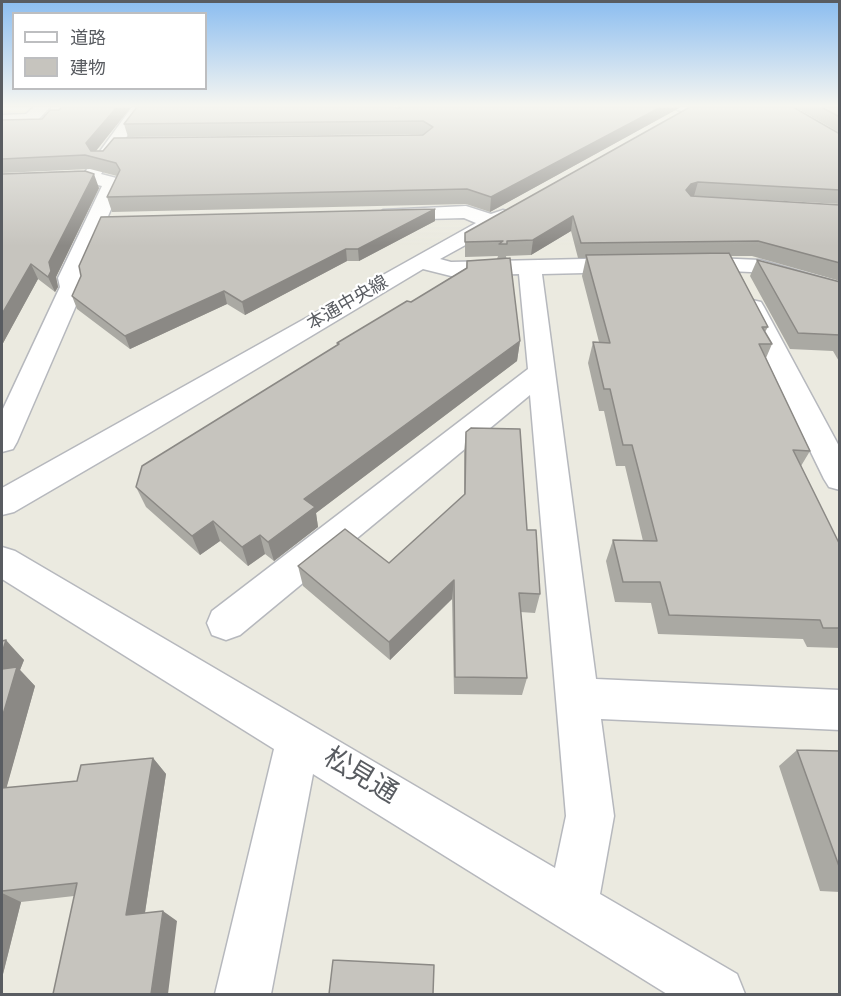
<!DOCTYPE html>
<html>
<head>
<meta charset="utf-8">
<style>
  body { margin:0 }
  #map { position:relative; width:841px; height:996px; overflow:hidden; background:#ebeae0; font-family:Jost,"Noto Sans JP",sans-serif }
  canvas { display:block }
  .frame { position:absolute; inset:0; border:3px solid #595c61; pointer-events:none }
  .legend { position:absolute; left:12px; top:12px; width:195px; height:78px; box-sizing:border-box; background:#fff; border:2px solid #bdbec0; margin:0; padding:8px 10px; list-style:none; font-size:18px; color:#595c61 }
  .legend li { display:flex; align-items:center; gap:12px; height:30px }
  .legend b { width:30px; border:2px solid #bdbec0 }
</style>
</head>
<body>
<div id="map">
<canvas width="841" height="996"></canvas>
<div class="frame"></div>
<ul class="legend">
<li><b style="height:8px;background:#fff"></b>道路</li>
<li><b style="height:16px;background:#c6c4be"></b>建物</li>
</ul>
</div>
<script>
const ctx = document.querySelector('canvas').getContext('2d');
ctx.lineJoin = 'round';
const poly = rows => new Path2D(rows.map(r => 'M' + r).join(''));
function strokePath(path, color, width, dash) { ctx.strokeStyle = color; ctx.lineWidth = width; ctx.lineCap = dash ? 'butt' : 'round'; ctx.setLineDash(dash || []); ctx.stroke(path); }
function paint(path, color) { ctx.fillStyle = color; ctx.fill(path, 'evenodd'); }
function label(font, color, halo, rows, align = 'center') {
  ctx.font = font + ' Jost,"Noto Sans JP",sans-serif'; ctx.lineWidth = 4.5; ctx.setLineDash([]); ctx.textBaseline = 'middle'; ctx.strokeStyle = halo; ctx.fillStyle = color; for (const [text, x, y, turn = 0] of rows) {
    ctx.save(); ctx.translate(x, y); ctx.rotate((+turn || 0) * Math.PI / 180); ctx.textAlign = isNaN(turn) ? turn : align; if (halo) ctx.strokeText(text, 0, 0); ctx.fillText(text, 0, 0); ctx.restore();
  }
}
const minor = poly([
  [34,107,50,107,36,122,2,125,2,115,26,114,34,107],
  [132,107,147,107,101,174,120,179,122,183,82,278,84,287,17,442,13,449,2,452,2,411,60,287,58,278,102,186,90,183,2,186,2,175,85,172,132,107],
  [674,107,699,107,700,108,692,113,677,110,674,107],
  [466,206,491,214,503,210,510,212,513,216,500,226,440,259,451,262,627,258,635,260,638,265,635,270,627,272,542,274,596,679,840,690,840,730,601,719,614,816,600,894,737,974,745,994,667,994,313,774,271,994,215,994,274,749,2,579,2,547,15,551,555,868,566,816,530,395,240,635,226,640,212,635,207,623,212,611,528,369,519,274,451,276,423,269,146,435,14,512,2,515,2,488,476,223,464,218,390,220,383,218,380,214,383,210,466,206],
  [691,257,760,260,840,283,840,298,751,272,683,269,680,264,683,259,691,257],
  [752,300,761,302,764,307,840,448,840,490,829,487,824,479,740,307,743,302,752,300]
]);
strokePath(minor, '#b6b8bd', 3);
paint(minor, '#fff');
paint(poly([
  [131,107,96,151,424,134,128,137,124,124,400,108,403,107,681,107,490,212,466,204,112,212,107,197,117,176,90,169,2,173,2,174,99,188,56,277,58,287,55,292,38,279,2,345,2,120,42,119],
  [795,107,840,107,840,133],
  [840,134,840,204,693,196,840,205,840,281,752,256,731,256,768,327,765,332,772,344,766,358,810,451,801,466,840,545,840,648,807,647,803,639,658,634,651,603,615,602,606,561,613,540,643,541,625,466,616,466,604,411,599,411,588,363,593,342,599,342,582,276,586,258,578,258,571,231,531,255,506,256,520,341,517,361,316,513,318,527,274,561,265,554,248,566,220,541,200,555,146,507,136,487,337,345,337,343,411,302,466,268,467,261,497,259,498,256,465,257,465,233],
  [435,209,435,221,359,261,347,261,245,315,227,304,130,349,77,309,72,296],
  [757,260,840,282,840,363,833,351,790,349,750,276],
  [466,432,527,530,540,594,535,613,520,612,527,678,522,695,454,694,452,599,390,660,303,586,298,566,389,563,464,495,464,452],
  [2,641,24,660,20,670,35,686,6,788,77,781,153,758,166,774,145,913,177,921,74,896,21,902,2,978],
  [797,750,840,751,840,892,820,891,779,766]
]), '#aaa9a3');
paint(poly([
  [117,107,131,107,91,157,86,143],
  [661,107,681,107,490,212,491,197],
  [94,174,99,188,56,277,58,287,55,292,48,277,49,262],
  [698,182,694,196,686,198,686,190,691,184],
  [435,209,435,221,359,261,358,249],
  [573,216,571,231,531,255,533,240],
  [346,249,347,261,245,315,242,302],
  [31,264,38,279,2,345,2,314],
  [224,291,227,304,130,349,125,336],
  [520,341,517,361,316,513,318,527,274,561,268,542,304,499],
  [213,521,220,541,200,555,192,536],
  [260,535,265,554,248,566,242,547],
  [454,580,452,599,390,660,389,642],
  [6,640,24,660,20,670,35,686,2,804,2,653],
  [153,758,166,774,143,925,126,915],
  [2,893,21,902,2,978],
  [163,911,177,921,168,994,151,994]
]), '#8b8985');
const building = poly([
  [62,107,117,107,86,143,91,151,103,151,114,138,423,135,433,127,423,121,124,124,137,107,393,107,400,108,403,107,661,107,491,197,467,189,107,197,120,170,116,163,85,155,2,159,2,120,42,119,50,110,59,110,62,107],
  [690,107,793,107,840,134,840,190,698,182,691,184,686,190,691,196,840,205,840,263,758,241,581,243,573,216,533,240,507,241,507,244,499,244,503,241,465,242,465,233,690,107],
  [821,107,840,107,840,117,821,107],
  [85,171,94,174,49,262,51,271,48,277,31,264,2,314,2,174,85,171],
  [435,209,358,249,346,249,242,302,224,291,125,336,72,296,81,276,79,266,101,217,435,209],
  [729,253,768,327,762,327,772,344,759,344,810,451,793,450,840,545,840,628,823,628,820,620,669,615,660,582,623,582,613,540,657,541,632,445,623,445,610,389,604,389,593,342,610,343,586,255,729,253],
  [510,258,520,341,304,499,315,507,268,542,260,535,242,547,213,521,192,536,136,487,142,466,339,344,337,343,407,301,411,302,467,268,467,261,510,258],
  [757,260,840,282,840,335,798,333,757,260],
  [471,428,520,429,527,530,536,530,540,594,519,593,527,678,455,677,454,580,389,642,298,566,345,529,389,563,465,494,466,432,471,428],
  [6,640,2,653,2,641,6,640],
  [17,667,2,718,2,669,17,667],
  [797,750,840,751,840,869,797,750],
  [153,758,126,915,163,911,151,994,53,994,77,883,2,891,2,788,77,781,81,765,153,758],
  [333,960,434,965,433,994,329,994,333,960]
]);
paint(building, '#c6c4be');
strokePath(building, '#8b8985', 1.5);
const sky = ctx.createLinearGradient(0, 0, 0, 246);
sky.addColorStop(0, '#8bbdf0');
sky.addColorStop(0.43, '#f6f6f1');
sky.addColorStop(1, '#f6f6f100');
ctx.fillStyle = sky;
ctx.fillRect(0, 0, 841, 246);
label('18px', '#595c61', '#fff', [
  ["本通中央線",348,304,-30]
]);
label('27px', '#595c61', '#fff', [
  ["松見通",360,777,31]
]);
</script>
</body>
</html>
